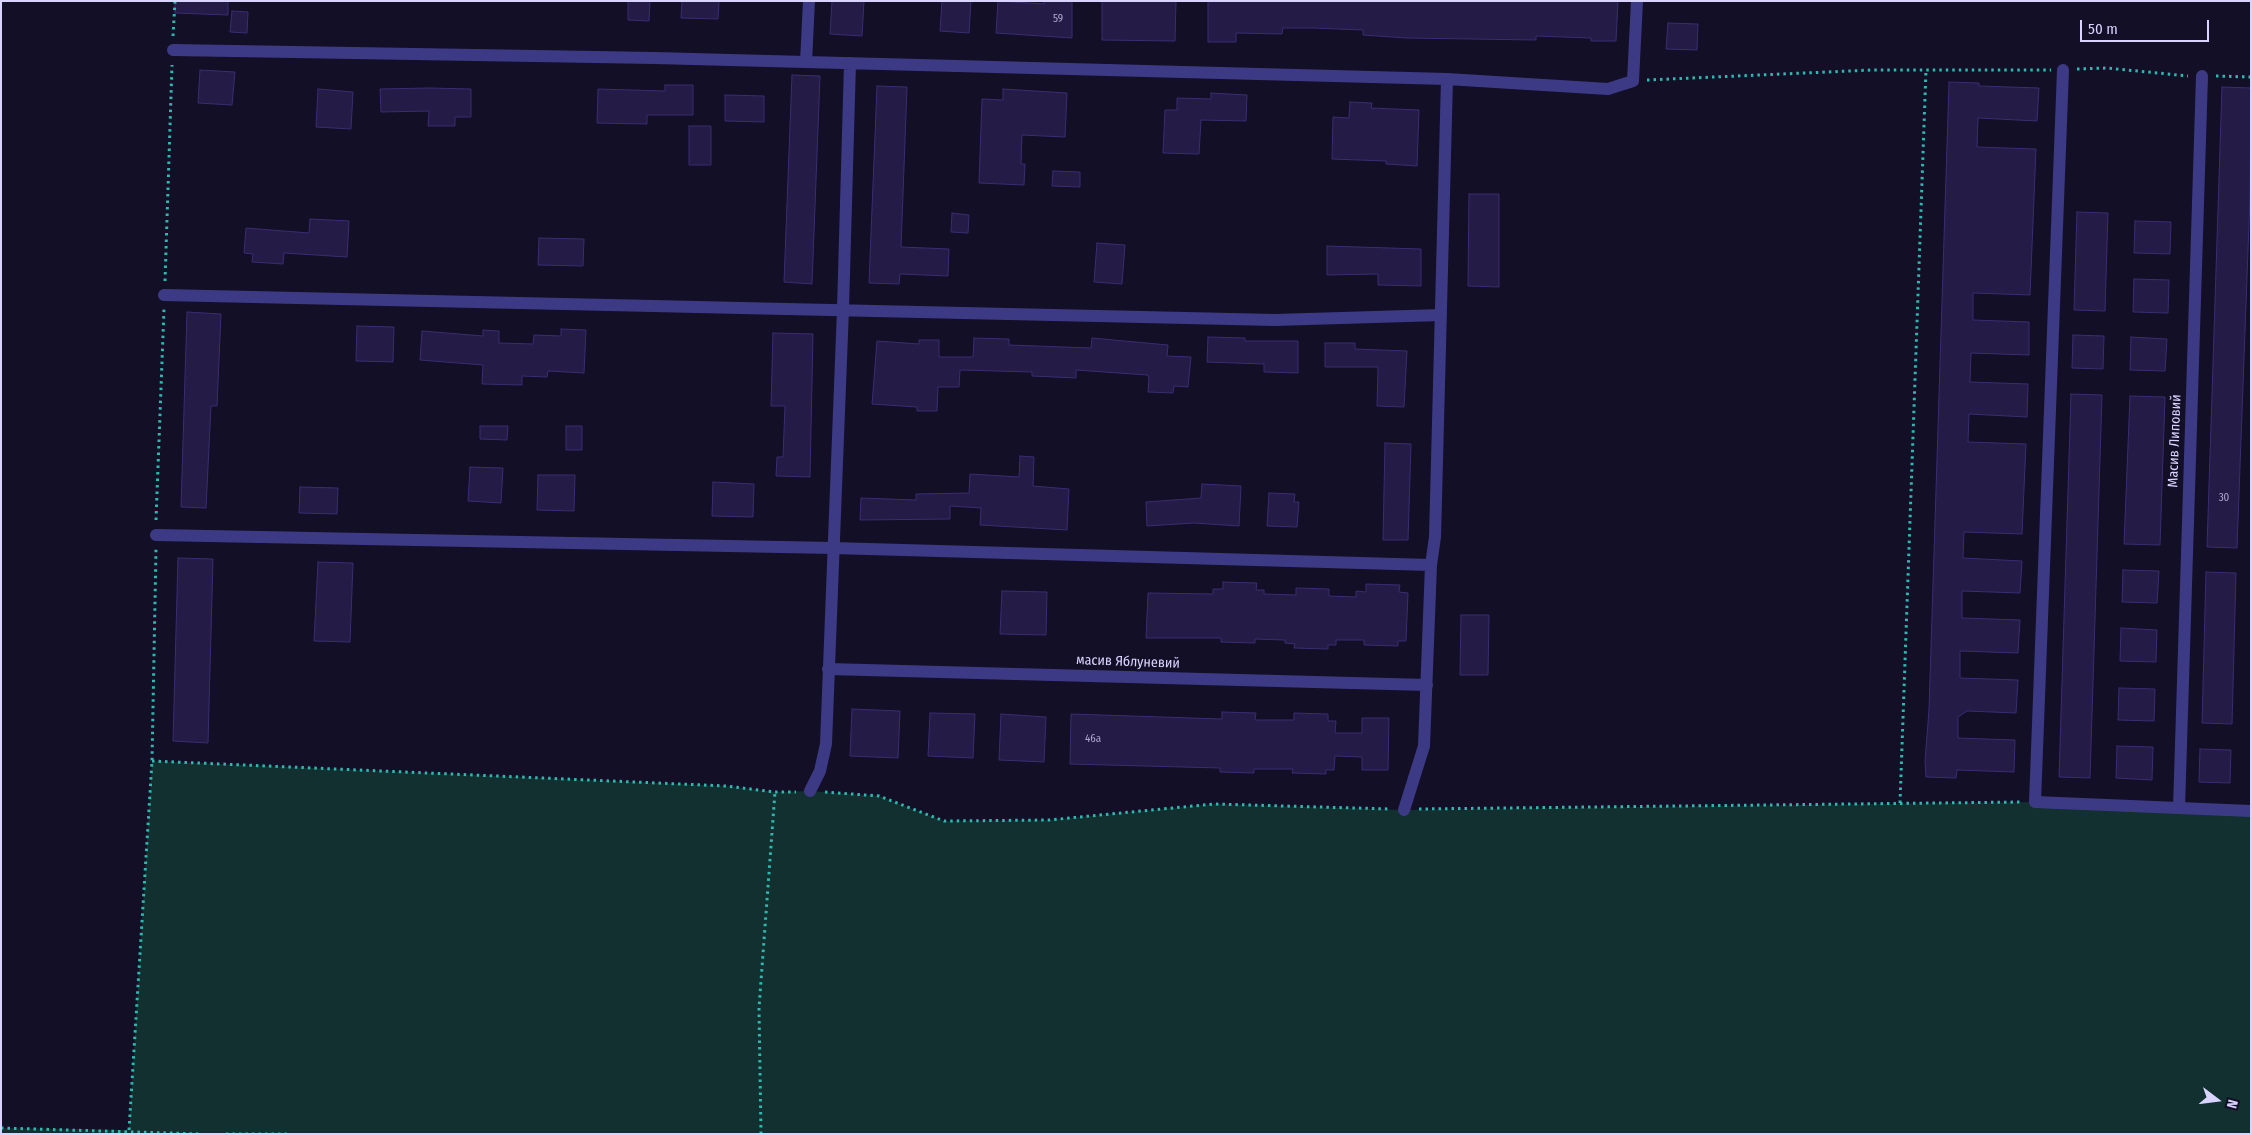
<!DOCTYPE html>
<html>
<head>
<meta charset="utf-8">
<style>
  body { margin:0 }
  #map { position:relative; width:2252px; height:1135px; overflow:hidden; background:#130f26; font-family:"Fira Sans Condensed",sans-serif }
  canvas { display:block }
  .frame { position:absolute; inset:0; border:2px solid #d9d4ff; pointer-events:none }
  .north { position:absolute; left:2192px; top:1075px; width:50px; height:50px; -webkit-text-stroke:4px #130f26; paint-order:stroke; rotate:105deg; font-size:14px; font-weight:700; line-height:20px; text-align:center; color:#d9d4ff }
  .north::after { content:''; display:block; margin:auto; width:18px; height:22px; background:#d9d4ff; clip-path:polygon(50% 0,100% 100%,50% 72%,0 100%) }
  .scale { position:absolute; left:2080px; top:20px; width:129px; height:22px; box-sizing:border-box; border:2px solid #d9d4ff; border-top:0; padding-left:6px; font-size:15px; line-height:18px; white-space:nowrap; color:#d9d4ff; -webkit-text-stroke:4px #130f26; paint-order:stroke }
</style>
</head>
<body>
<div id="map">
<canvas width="2252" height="1135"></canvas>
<div class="frame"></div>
<div class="north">N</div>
<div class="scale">50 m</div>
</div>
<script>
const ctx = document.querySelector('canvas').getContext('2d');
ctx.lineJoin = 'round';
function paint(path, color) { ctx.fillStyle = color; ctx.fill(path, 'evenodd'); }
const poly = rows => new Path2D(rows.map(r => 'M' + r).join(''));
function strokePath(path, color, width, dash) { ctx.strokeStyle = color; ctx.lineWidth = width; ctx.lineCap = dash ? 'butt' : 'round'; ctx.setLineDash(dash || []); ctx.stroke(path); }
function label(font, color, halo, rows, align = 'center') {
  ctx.font = font + ' "Fira Sans Condensed",sans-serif'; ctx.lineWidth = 4.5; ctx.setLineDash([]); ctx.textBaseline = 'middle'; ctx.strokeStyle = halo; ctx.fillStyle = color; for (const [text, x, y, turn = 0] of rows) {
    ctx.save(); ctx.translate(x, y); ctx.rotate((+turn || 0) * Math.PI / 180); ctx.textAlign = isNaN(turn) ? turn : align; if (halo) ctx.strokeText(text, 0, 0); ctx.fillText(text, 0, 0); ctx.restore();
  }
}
paint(poly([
  [152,761,726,786,775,792,810,791,879,796,944,821,1049,820,1214,804,1404,810,2035,802,2251,811,2251,1134,1,1134,1,1128,129,1130]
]), '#12302f');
const building = poly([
  [175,1,228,1,228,15,175,13,175,1],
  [628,1,650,1,649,21,628,20,628,1],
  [682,1,719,1,718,19,681,18,682,1],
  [832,1,864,1,862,36,830,34,832,1],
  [942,1,971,1,969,33,940,31,942,1],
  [998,1,1044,4,1044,1,1072,1,1072,38,996,33,998,1],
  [1102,1,1176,1,1175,41,1102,40,1102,1],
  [1208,1,1618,1,1616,41,1591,41,1591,38,1536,36,1536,40,1406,38,1363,35,1363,30,1313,28,1283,28,1282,34,1236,33,1236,42,1208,42,1208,1],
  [232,11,248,12,247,33,230,32,232,11],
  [1668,23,1698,24,1697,50,1666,49,1668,23],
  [200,70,235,72,232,105,198,103,200,70],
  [792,75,820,76,812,284,784,282,792,75],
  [1949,82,1979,83,1979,86,2039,88,2037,121,1978,118,1977,147,2036,149,2030,295,1973,293,1973,320,2029,322,2029,355,1971,353,1970,382,2028,384,2027,417,1969,414,1968,442,2026,444,2022,534,1964,532,1963,558,2022,561,2020,593,1962,591,1962,618,2020,620,2018,653,1960,651,1960,678,2018,680,2016,713,1967,711,1958,717,1958,738,2015,740,2014,772,1957,770,1956,778,1926,777,1925,761,1929,710,1949,82],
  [665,85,693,85,693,115,647,115,647,124,597,123,598,89,665,91,665,85],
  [877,86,907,87,901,247,949,249,948,276,900,274,899,284,869,283,877,86],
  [2222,87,2251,88,2250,196,2237,548,2207,547,2222,87],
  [429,88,471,89,471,117,455,117,455,126,428,126,429,111,381,112,380,89,429,88],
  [318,89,353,92,351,129,316,127,318,89],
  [1003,89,1067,93,1065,137,1022,135,1021,164,1025,164,1024,185,979,183,982,99,1003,100,1003,89],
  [1211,93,1247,95,1246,121,1201,120,1199,154,1163,153,1165,110,1177,110,1177,98,1211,99,1211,93],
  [725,95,764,96,764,122,725,121,725,95],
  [1350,102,1372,103,1371,108,1419,110,1417,166,1386,164,1386,161,1332,159,1333,117,1349,118,1350,102],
  [689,126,711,126,711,165,689,165,689,126],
  [1053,171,1080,172,1080,187,1052,186,1053,171],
  [1469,194,1499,194,1499,287,1468,286,1469,194],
  [2077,212,2108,213,2105,311,2074,310,2077,212],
  [952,213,969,215,968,233,951,232,952,213],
  [310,219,349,221,347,257,284,253,283,264,252,262,253,254,244,253,246,228,309,233,310,219],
  [2135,221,2171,222,2170,254,2134,253,2135,221],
  [539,238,584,239,583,266,538,265,539,238],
  [1097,243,1125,245,1122,284,1094,282,1097,243],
  [1327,246,1421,249,1421,286,1378,285,1378,274,1327,275,1327,246],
  [2134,279,2169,280,2168,313,2133,312,2134,279],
  [187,312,221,314,217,406,211,406,206,508,181,507,187,312],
  [357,326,394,327,393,362,356,361,357,326],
  [561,329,586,330,584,373,548,371,547,377,522,376,522,385,482,384,483,365,420,360,422,331,483,336,483,330,499,331,499,343,533,344,534,335,561,336,561,329],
  [773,333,813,334,810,477,776,476,777,457,783,457,785,406,771,406,773,333],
  [2073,335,2104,336,2103,369,2072,368,2073,335],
  [1208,337,1245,338,1245,341,1298,341,1298,373,1264,372,1264,364,1207,362,1208,337],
  [2131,337,2167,339,2165,371,2130,370,2131,337],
  [974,338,1009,339,1009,345,1091,348,1092,338,1168,345,1167,356,1191,357,1188,387,1174,386,1173,393,1148,392,1149,377,1147,375,1076,370,1076,378,1032,376,1032,372,960,370,959,387,938,387,937,411,917,411,917,407,872,404,877,341,919,344,919,340,939,340,939,357,973,357,974,338],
  [1325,343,1355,343,1355,349,1407,351,1404,407,1377,406,1378,367,1325,367,1325,343],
  [2071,394,2102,395,2090,778,2059,777,2071,394],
  [2130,396,2165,397,2160,545,2124,544,2130,396],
  [480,426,508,426,507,440,480,439,480,426],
  [566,426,582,426,582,450,566,450,566,426],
  [1385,443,1411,444,1408,540,1383,540,1385,443],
  [1020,456,1034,457,1033,486,1069,489,1067,530,980,525,981,508,950,506,950,519,860,520,861,498,916,500,916,494,969,493,970,474,1019,477,1020,456],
  [470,467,503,468,501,503,468,501,470,467],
  [538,475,575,475,574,511,537,510,538,475],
  [713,482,754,484,753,517,712,516,713,482],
  [1202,484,1241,486,1239,526,1194,523,1147,526,1146,502,1201,498,1202,484],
  [300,487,338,488,337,514,299,513,300,487],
  [1269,493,1295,494,1294,502,1299,502,1297,527,1267,526,1269,493],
  [178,558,213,559,208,743,173,741,178,558],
  [318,562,353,563,350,642,314,641,318,562],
  [2123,570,2159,571,2157,603,2122,602,2123,570],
  [2206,572,2236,573,2232,724,2202,723,2206,572],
  [1223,582,1257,583,1256,590,1264,590,1264,594,1296,595,1296,588,1329,589,1329,596,1356,597,1356,591,1366,592,1366,584,1400,585,1399,592,1408,593,1406,641,1398,641,1398,646,1364,645,1364,640,1336,640,1336,645,1328,645,1328,649,1294,648,1295,644,1285,643,1285,640,1255,639,1255,643,1221,642,1221,638,1146,638,1148,593,1213,594,1213,589,1223,589,1223,582],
  [1002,591,1047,592,1046,635,1000,634,1002,591],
  [1461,615,1489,615,1488,675,1460,675,1461,615],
  [2121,628,2157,630,2156,662,2120,661,2121,628],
  [2119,688,2155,689,2154,721,2118,720,2119,688],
  [852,709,900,711,898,758,850,756,852,709],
  [1222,712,1256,713,1255,720,1294,720,1294,713,1328,714,1328,721,1336,721,1335,733,1362,733,1362,718,1389,718,1388,770,1362,770,1362,757,1335,756,1334,770,1326,770,1326,774,1292,773,1293,769,1254,769,1254,773,1220,772,1220,768,1070,764,1071,714,1222,719,1222,712],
  [930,713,975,714,973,758,928,756,930,713],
  [1001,714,1046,717,1044,762,999,760,1001,714],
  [2117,746,2153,747,2152,780,2116,778,2117,746],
  [2200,749,2231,750,2230,783,2199,782,2200,749]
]);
paint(building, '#241b47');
strokePath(building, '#3b2d73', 1);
strokePath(poly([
  [173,36,175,1],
  [2077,69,2107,68,2188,76],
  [2216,76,2251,77],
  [1647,80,1872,70,2051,70],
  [165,281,172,65],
  [156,520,164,309],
  [152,761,726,786,775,792,796,792],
  [825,792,879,796,944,821,1049,820,1214,804,1390,809],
  [1900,803,1926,69],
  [1419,809,2023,802],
  [1,1128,202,1134],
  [129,1130,152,761,156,549],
  [226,1134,290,1134],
  [761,1134,759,1008,775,792]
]), '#2fb8b0', 3, [2.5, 4]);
strokePath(poly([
  [173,50,655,58,1447,79,1608,89,1633,81,1637,1],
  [806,62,809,1],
  [2063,70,2035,802,2251,811],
  [164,295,1275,320,1441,315],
  [156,535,833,548,1431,565],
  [828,669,1427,685],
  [810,791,820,771,826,744,843,309,850,63],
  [2179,808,2202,76],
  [1404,810,1424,746,1431,565,1435,537,1447,79]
]), '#3d3a85', 12);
label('11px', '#aca6d1', null, [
  ["59",1058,19],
  ["30",2224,498],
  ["46а",1093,739]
]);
label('14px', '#d9d4ff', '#130f26', [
  ["Масив Липовий",2175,441,-88],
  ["масив Яблуневий",1128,662,2]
]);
</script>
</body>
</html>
